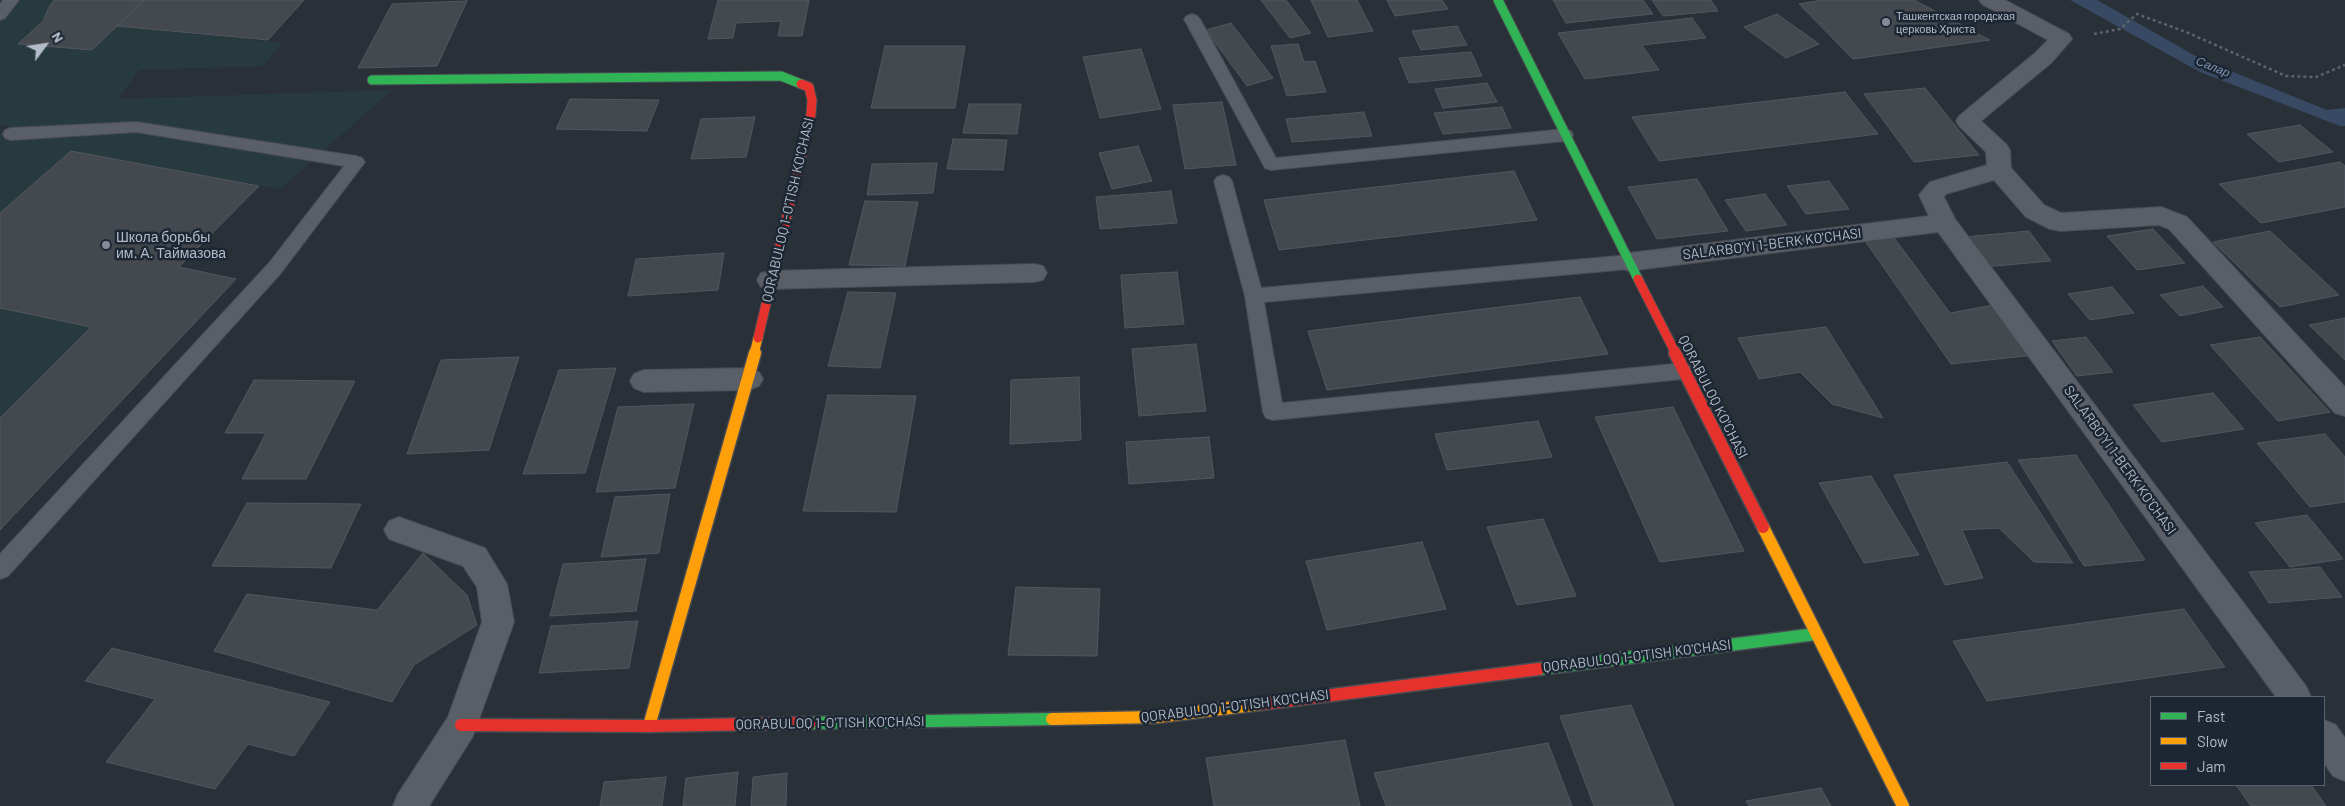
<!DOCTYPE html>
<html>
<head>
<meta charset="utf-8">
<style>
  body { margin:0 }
  #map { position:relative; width:2345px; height:806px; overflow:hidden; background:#2a3038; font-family:Barlow,sans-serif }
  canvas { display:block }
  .legend { position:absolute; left:2150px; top:696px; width:175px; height:90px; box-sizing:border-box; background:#1d2633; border:1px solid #59626f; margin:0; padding:6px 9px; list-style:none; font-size:15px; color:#b4bcc9 }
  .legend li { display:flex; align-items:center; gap:10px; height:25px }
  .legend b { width:25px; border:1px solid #59626f }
  .north { position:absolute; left:20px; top:20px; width:50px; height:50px; -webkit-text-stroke:4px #1d2633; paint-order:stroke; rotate:59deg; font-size:14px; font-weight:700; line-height:20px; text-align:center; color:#b4bcc9 }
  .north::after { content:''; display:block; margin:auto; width:18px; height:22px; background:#b4bcc9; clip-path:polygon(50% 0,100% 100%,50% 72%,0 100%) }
</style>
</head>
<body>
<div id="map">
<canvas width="2345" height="806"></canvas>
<ul class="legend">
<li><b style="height:6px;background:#30b455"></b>Fast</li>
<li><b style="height:6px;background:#ff9f0a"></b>Slow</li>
<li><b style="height:6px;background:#e5322d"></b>Jam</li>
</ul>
<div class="north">N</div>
</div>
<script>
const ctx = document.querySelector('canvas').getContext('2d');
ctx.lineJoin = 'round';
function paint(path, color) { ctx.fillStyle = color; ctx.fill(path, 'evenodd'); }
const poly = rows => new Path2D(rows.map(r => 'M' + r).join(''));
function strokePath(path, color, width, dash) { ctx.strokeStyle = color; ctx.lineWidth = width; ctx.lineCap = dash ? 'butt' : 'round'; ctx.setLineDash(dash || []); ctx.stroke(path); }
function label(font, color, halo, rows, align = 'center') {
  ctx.font = font + ' Barlow,sans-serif'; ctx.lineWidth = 5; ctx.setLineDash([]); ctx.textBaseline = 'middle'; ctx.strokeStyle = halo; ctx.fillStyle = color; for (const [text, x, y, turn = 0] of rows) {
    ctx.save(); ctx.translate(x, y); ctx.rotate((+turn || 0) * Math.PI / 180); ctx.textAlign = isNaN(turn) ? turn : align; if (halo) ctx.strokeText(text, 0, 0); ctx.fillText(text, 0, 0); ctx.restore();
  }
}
paint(poly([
  [0,0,62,0,19,44,94,48,117,26,283,43,263,66,139,70,118,99,392,90,280,189,71,151,0,213,0,134,9,126,0,125],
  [0,308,91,327,0,418]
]), '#273a3e');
paint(poly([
  [2070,0,2097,0,2201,59,2327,110,2345,108,2345,126,2340,126,2200,72]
]), '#384963');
const building = poly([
  [54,0,144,0,92,50,18,44,43,21,49,7,54,0],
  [144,0,304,0,268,40,117,26,144,0],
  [718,0,809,0,802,36,778,36,781,21,736,23,733,38,708,39,718,0],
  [1261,0,1286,0,1311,33,1290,38,1261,0],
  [1311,0,1357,0,1373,31,1328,37,1311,0],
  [1387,0,1442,0,1448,9,1395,16,1387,0],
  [1553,0,1643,0,1653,14,1566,23,1553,0],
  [1652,0,1711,0,1718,11,1663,16,1652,0],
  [1822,0,1914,0,1990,40,1853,59,1799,4,1822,0],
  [467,1,437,66,358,68,392,4,467,1],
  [1777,14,1819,44,1786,58,1744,27,1777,14],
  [1692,18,1706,38,1642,45,1659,70,1585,79,1558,33,1692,18],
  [1231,23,1273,78,1247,86,1206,30,1231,23],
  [1457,26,1467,45,1421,50,1412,31,1457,26],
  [1298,44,1304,62,1315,61,1326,92,1287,96,1271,46,1298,44],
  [885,46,965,46,955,108,871,108,885,46],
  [1141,49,1161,109,1100,118,1083,57,1141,49],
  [1471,52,1482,76,1409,83,1399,58,1471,52],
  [1487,83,1497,102,1443,108,1435,89,1487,83],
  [1925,88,1979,155,1914,162,1864,94,1925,88],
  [1845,92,1878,134,1659,161,1632,117,1845,92],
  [570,99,659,100,647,131,556,129,570,99],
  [1222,102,1236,165,1185,169,1173,105,1222,102],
  [969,104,1021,104,1017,134,963,133,969,104],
  [1502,107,1511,128,1443,134,1434,113,1502,107],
  [1364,112,1372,136,1292,142,1286,119,1364,112],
  [755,117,746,157,691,159,701,119,755,117],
  [2300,125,2333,152,2279,162,2247,134,2300,125],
  [953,139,1007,140,1003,170,947,169,953,139],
  [1138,146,1152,181,1112,189,1099,153,1138,146],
  [71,151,259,186,179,267,236,279,0,530,0,418,91,327,0,308,0,213,71,151],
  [2340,162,2345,166,2345,207,2261,223,2219,184,2340,162],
  [937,163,933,193,867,195,872,164,937,163],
  [1514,171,1537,220,1279,250,1264,200,1514,171],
  [1697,179,1728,231,1657,239,1628,187,1697,179],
  [1829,181,1849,209,1806,214,1787,186,1829,181],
  [1171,191,1177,223,1100,229,1096,197,1171,191],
  [1765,194,1787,225,1746,231,1725,200,1765,194],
  [865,201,918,202,905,266,849,265,865,201],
  [2153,229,2185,263,2137,270,2107,236,2153,229],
  [2029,231,2051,261,1984,267,1963,237,2029,231],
  [2270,231,2339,295,2280,307,2213,242,2270,231],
  [1892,235,1950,313,1999,304,2035,355,1951,364,1863,238,1892,235],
  [724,253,718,290,628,296,636,259,724,253],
  [1177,272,1184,324,1125,328,1121,275,1177,272],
  [2203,286,2223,307,2180,316,2160,295,2203,286],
  [2112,287,2134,313,2090,320,2068,294,2112,287],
  [848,292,896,293,880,368,828,366,848,292],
  [1580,297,1608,354,1327,390,1308,331,1580,297],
  [2345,318,2345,360,2309,325,2345,318],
  [1826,327,1883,418,1832,404,1800,372,1759,379,1738,338,1826,327],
  [2086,337,2113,372,2077,376,2052,341,2086,337],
  [2260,337,2330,412,2278,421,2210,345,2260,337],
  [1196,344,1206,411,1139,416,1132,349,1196,344],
  [519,357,489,450,407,454,441,360,519,357],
  [616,368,585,473,523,474,559,370,616,368],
  [1079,377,1081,440,1010,444,1011,380,1079,377],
  [254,380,355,381,306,479,242,479,266,433,225,433,254,380],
  [2213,393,2244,429,2162,442,2133,405,2213,393],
  [828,395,916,396,896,512,803,511,828,395],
  [694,404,675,488,596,492,618,407,694,404],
  [1673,407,1744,551,1660,562,1595,417,1673,407],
  [1538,421,1552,457,1447,470,1435,434,1538,421],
  [2325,434,2345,457,2345,502,2310,507,2257,443,2325,434],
  [1209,437,1214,478,1129,484,1126,442,1209,437],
  [2076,455,2145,560,2084,566,2018,460,2076,455],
  [2007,462,2073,563,2034,562,1999,528,1962,530,1983,578,1945,585,1894,475,2007,462],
  [1871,476,1919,555,1864,563,1819,483,1871,476],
  [670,494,659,553,601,557,615,497,670,494],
  [247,503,361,504,331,568,212,566,247,503],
  [2307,515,2343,559,2290,567,2255,523,2307,515],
  [1543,519,1576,596,1517,605,1487,527,1543,519],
  [1422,542,1446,609,1327,630,1306,561,1422,542],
  [423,553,467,595,477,625,414,665,392,702,214,651,247,594,377,610,423,553],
  [646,559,636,611,550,616,563,564,646,559],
  [2320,567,2342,597,2269,603,2249,572,2320,567],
  [1016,587,1100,589,1097,656,1008,655,1016,587],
  [2184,609,2225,667,1987,701,1953,641,2184,609],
  [638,621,629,668,539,673,551,626,638,621],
  [112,648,330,702,294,756,248,744,215,789,106,762,155,699,85,681,112,648],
  [1631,705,1674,806,1594,806,1560,716,1631,705],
  [1345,740,1360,806,1214,806,1206,758,1345,740],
  [1548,743,1572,806,1386,806,1374,773,1548,743],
  [738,772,735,806,683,806,686,778,738,772],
  [787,773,786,806,751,806,753,777,787,773],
  [666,777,662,806,600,806,604,782,666,777],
  [2236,785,2311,785,2326,806,2251,806,2236,785],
  [1821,788,1831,806,1749,806,1746,801,1821,788]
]);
paint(building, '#444950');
strokePath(building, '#52575f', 1);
const lane = poly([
  [3,0,19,0,5,18,0,20,0,4,3,0],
  [1192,14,1197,16,1200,19,1276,158,1565,129,1571,131,1573,135,1571,139,1565,141,1271,170,1265,168,1184,19,1187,16,1192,14],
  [136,122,356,156,362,158,365,162,281,273,8,576,0,579,0,554,269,263,344,166,136,132,11,140,5,138,3,134,5,130,11,128,136,122],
  [1223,175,1229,177,1232,181,1261,288,1629,255,1635,257,1638,262,1635,267,1629,269,1264,302,1282,403,1683,363,1690,366,1693,371,1690,376,1683,379,1273,420,1266,418,1263,412,1245,296,1214,181,1217,177,1223,175]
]);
const street = poly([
  [1979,0,2005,0,2069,34,2072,39,2051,63,1981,121,2006,144,2010,150,2011,168,2044,205,2061,213,2161,207,2187,217,2345,387,2345,416,2335,413,2169,229,2159,225,2061,231,2050,229,2026,217,1994,180,1946,194,1944,197,1955,219,2306,686,2311,697,2276,697,1938,232,1629,271,1620,268,1616,262,1620,256,1629,253,1929,216,1919,195,1930,182,1987,165,1986,152,1959,126,1956,121,1959,116,2035,53,2048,40,1982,4,1979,0],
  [1034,264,1043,266,1047,273,1043,280,1034,282,770,289,761,287,757,280,761,273,770,271,1034,264],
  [749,368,759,372,763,379,759,386,749,390,644,392,634,388,630,381,634,374,644,370,749,368],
  [399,517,485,548,507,584,514,622,473,736,429,806,393,806,398,794,448,717,482,622,477,587,463,566,389,539,384,530,389,521,399,517],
  [2324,720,2336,725,2345,738,2345,781,2333,776,2324,763,2324,720]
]);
const fastFar1 = poly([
  [1498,0,1638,279],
  [372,80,781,76,801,84]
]);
const fast = poly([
  [1539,669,1816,634],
  [810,723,1052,719]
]);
const slowFar1 = poly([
  [754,354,758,338]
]);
const slow = poly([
  [1763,527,1903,806],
  [1052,719,1157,717,1261,704],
  [649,726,755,353]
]);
const jamFar1 = poly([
  [1638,279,1676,354],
  [758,338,811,114,812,100,809,87,801,84]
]);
const jam = poly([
  [1675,353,1763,527],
  [1261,704,1539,669],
  [461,725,649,726,810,723]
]);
strokePath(lane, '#484c53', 2);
strokePath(street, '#484c53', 2);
strokePath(fastFar1, '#484c53', 11);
strokePath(fast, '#484c53', 15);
strokePath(slowFar1, '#484c53', 11);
strokePath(slow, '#484c53', 15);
strokePath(jamFar1, '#484c53', 11);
strokePath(jam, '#484c53', 15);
strokePath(poly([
  [2094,34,2120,29,2137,14,2186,32,2286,76,2316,77,2345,65]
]), '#5d636a', 2.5, [3, 3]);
paint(lane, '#5a5e66');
paint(street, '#5a5e66');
strokePath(fastFar1, '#30b455', 9);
strokePath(fast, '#30b455', 12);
strokePath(slowFar1, '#ff9f0a', 9);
strokePath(slow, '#ff9f0a', 12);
strokePath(jamFar1, '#e5322d', 9);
strokePath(jam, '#e5322d', 12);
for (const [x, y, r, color] of [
  [1886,22,5,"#848b96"],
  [106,245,5,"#848b96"]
]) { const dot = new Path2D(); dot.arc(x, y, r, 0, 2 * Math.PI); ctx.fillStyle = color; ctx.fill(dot); strokePath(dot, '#1d2633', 2); }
label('11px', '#b4bcc9', '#1d2633', [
  ["Ташкентская городская",1896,16],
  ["церковь Христа",1896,29]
], 'left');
label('italic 12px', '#7c92b1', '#1d2633', [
  ["Салар",2213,67,22]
]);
label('14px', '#b4bcc9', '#1d2633', [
  ["QORABULOQ 1-O'TISH KO'CHASI",788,210,-77],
  ["SALARBO'YI 1-BERK KO'CHASI",1772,244,-7],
  ["QORABULOQ KO'CHASI",1713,397,63],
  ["SALARBO'YI 1-BERK KO'CHASI",2120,460,54],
  ["QORABULOQ 1-O'TISH KO'CHASI",1637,656,-7],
  ["QORABULOQ 1-O'TISH KO'CHASI",1235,706,-7],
  ["QORABULOQ 1-O'TISH KO'CHASI",830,723,-1]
]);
label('14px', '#b4bcc9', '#1d2633', [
  ["Школа борьбы",116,237],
  ["им. А. Таймазова",116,253]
], 'left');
</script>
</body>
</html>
